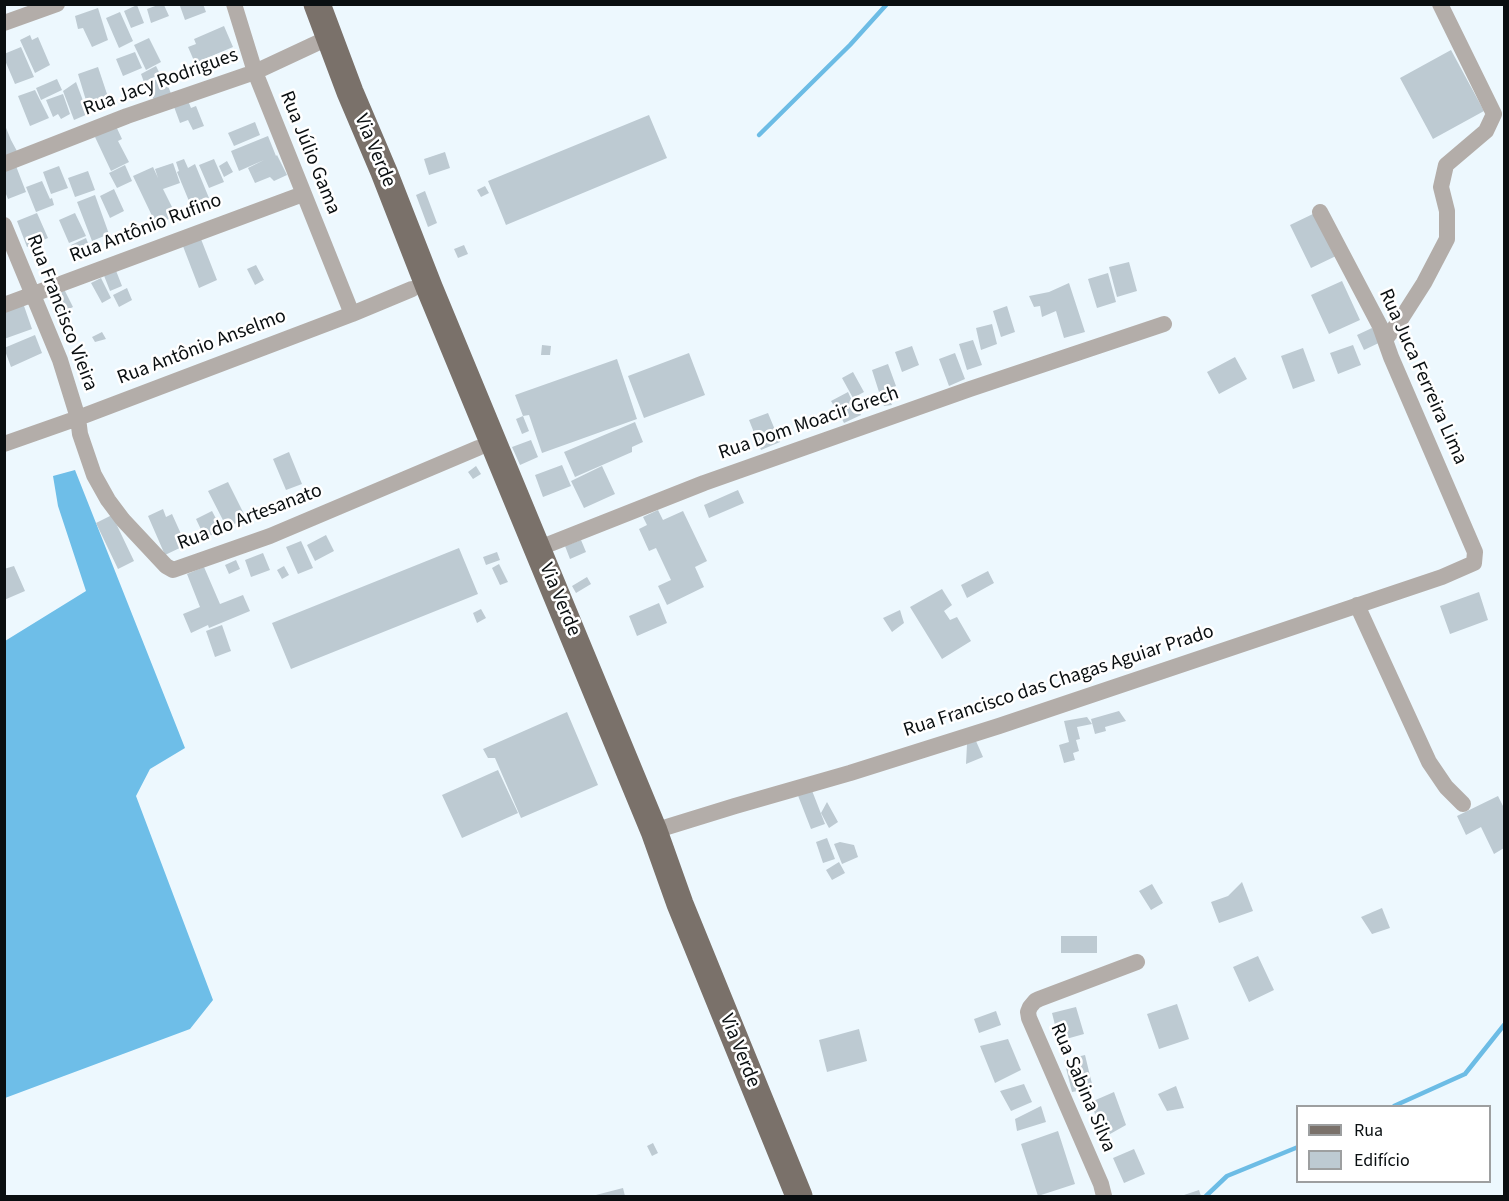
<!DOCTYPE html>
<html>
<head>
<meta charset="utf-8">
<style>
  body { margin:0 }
  #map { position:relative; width:1509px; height:1201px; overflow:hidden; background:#edf8fe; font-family:"Source Sans 3",sans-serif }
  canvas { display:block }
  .frame { position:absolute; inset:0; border:6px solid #0a0f11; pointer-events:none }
  .legend { position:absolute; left:1296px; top:1105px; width:195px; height:78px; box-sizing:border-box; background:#fff; border:2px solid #9d9fa0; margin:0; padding:8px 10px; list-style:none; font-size:18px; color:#0a0f11 }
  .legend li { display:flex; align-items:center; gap:12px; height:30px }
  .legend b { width:30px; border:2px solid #9d9fa0 }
</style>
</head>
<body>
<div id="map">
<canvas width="1509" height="1201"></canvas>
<div class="frame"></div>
<ul class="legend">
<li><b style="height:8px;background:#7a716a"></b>Rua</li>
<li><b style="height:16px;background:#bdcad2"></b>Edifício</li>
</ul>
</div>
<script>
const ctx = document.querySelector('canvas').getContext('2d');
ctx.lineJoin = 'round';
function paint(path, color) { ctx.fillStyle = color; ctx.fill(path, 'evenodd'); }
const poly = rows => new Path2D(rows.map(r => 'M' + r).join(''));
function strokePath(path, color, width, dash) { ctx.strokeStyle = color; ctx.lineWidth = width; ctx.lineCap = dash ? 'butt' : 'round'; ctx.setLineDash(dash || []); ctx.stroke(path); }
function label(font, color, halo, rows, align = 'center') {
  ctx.font = font + ' "Source Sans 3",sans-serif'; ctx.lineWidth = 5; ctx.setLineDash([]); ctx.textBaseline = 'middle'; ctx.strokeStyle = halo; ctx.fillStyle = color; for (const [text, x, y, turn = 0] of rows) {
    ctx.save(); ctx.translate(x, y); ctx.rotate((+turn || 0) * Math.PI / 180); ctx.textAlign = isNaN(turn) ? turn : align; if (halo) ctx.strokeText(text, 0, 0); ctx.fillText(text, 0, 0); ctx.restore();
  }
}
paint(poly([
  [75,470,185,748,150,769,136,796,213,1000,190,1029,5,1098,5,641,86,591,58,506,53,476]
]), '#6ebee8');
strokePath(poly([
  [759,135,850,45,887,4],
  [1394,1106,1465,1074,1504,1025],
  [1206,1196,1227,1176,1298,1147]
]), '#6cbce5', 4.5);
paint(poly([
  [184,4,203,4,206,12,185,20,180,6],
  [137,5,144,23,131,28,124,11],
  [158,5,164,5,169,16,151,23,147,9],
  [98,8,108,40,92,47,83,28,78,29,75,16],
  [120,12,133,41,119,48,106,18],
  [224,26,233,47,195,63,188,47,196,44,194,39],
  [30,35,32,40,38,37,50,65,35,73,20,40],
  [149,38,161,62,146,70,134,45],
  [21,47,34,77,15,84,4,58,4,54],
  [1451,50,1484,111,1433,139,1400,78],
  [135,52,142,68,123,76,116,59],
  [156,66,160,74,144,82,141,74],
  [98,67,109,100,88,107,78,74],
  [57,79,62,90,41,100,36,88],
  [158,79,162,88,168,86,172,96,155,103,147,83],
  [76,82,88,114,74,120,63,91],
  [35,90,49,118,30,126,18,96],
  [63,94,70,114,61,119,58,114,53,117,46,100],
  [187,98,191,108,196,106,204,126,193,130,188,120,180,123,173,104],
  [649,115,667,158,506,225,488,181],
  [255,122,260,135,234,146,228,133],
  [4,123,11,140,18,153,4,159],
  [115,124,122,139,118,141,129,162,111,171,95,137],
  [268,136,276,156,277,155,287,175,274,181,270,177,255,183,248,168,264,160,239,171,231,151],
  [445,152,450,168,429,175,424,159],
  [184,159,188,168,195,164,209,198,191,206,177,172,179,171,176,162],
  [214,159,224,182,209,188,199,165],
  [227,161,233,172,224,177,219,166],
  [173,163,180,183,163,189,176,215,161,223,158,218,154,220,133,176,153,167,158,178,155,169],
  [125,165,132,181,117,188,109,173],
  [16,166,26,192,8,199,4,189,4,170],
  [59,166,68,188,51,194,43,172],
  [88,171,95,190,75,197,68,178],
  [42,181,50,199,52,198,54,205,36,212,26,187],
  [485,186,489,193,481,197,477,190],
  [114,189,124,211,110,218,100,196],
  [425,191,437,223,428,227,416,195],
  [95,195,109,234,92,241,77,202],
  [37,213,48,238,27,247,17,221],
  [75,213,86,236,69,243,59,220],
  [1315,213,1336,256,1311,268,1290,225],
  [199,234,217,280,199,288,181,241],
  [86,238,91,251,76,257,71,245],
  [464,245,468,254,458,258,454,249],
  [1129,262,1137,291,1117,297,1109,267],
  [256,265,264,280,255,285,247,269],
  [115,268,122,286,110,291,103,273],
  [1108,273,1116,302,1097,308,1088,279],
  [101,278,111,298,102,303,91,283],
  [1342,281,1360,320,1329,334,1311,295],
  [1069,283,1085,332,1064,338,1056,311,1042,317,1040,306,1034,307,1029,296,1049,292],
  [63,287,73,307,57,315,47,295],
  [127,288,132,300,119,307,113,295],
  [23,303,32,329,4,339,4,309],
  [1007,306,1015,332,1001,337,993,311],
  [992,324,997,344,981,350,976,328],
  [1372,328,1385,340,1364,350,1357,335],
  [102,332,106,339,95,342,92,337],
  [35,335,42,353,11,367,4,348],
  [973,340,982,365,967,370,959,344],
  [542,345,551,346,550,355,541,355],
  [1353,345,1361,365,1338,374,1330,353],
  [912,346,919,365,902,372,895,352],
  [1303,348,1315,381,1293,389,1281,356],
  [689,353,705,395,644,418,628,376],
  [955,353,965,379,949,386,939,359],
  [1235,357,1247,379,1219,394,1207,372],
  [617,359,637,419,542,453,529,415,523,416,515,395],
  [888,364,896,386,879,392,872,370],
  [853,372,864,392,853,398,842,378],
  [848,392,853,403,837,411,831,401],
  [887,395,892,405,884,406,881,398],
  [855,404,861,415,844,423,839,413],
  [768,413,780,442,761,450,749,420],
  [523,416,529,431,522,434,516,419],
  [635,422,643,442,632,447,632,452,575,477,564,452],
  [531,440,538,457,520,465,512,447],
  [289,452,302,484,286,490,273,459],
  [562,465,571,486,543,497,535,475],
  [476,466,481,474,473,479,468,472],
  [602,466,615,494,584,508,571,481],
  [228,482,246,518,227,528,208,491],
  [738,490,744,503,709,518,704,505],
  [163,509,166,517,172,514,186,545,165,555,148,516],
  [658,510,663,520,683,511,707,561,695,567,704,587,667,605,658,586,671,580,656,548,649,551,639,529,647,525,643,517],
  [212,511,222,530,205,538,196,519],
  [112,515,134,561,118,569,96,523],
  [326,535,334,551,315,561,307,545],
  [581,540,586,552,570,559,565,546],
  [301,541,313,568,298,574,286,547],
  [459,548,478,594,291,669,272,623],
  [497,552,500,560,486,565,483,557],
  [263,553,270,570,251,577,245,560],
  [236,560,240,569,229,574,225,565],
  [499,564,508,582,500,585,492,568],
  [14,566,25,591,4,600,4,569],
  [284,566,289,575,282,579,277,570],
  [204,567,220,604,243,595,250,611,209,628,208,625,191,633,183,614,200,607,187,574],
  [988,571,994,583,967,598,961,585],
  [587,577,591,584,576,593,572,586],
  [942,589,952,605,944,611,950,620,957,617,971,641,942,659,910,607],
  [1479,592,1488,620,1450,634,1440,606],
  [659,603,667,623,637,636,629,616],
  [481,609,486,618,477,623,473,613],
  [900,610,904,623,892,632,883,618],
  [222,625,231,651,215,657,206,631],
  [1119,711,1126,721,1105,727,1106,731,1095,734,1091,719],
  [567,712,598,785,521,818,495,758,488,758,483,749],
  [1087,717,1092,724,1077,727,1080,739,1076,740,1079,751,1073,753,1075,760,1064,763,1059,745,1069,742,1064,721],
  [976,741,983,757,966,764,967,744],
  [498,770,518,813,462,838,442,795],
  [811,788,825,824,811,829,797,793],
  [1498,796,1504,808,1504,848,1494,854,1481,827,1466,835,1457,816],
  [827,802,838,822,829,828,821,813],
  [827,838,835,859,823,863,816,842],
  [840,842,854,845,858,857,842,864,834,844],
  [839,862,845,873,832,880,826,870],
  [1242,882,1253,911,1219,923,1211,902,1228,896],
  [1152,884,1163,903,1151,910,1139,891],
  [1382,908,1390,928,1372,934,1361,917],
  [1061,936,1097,936,1097,953,1061,953],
  [1258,956,1274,990,1249,1002,1233,967],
  [1177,1004,1189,1039,1159,1049,1147,1014],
  [1076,1007,1084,1034,1059,1041,1052,1013],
  [996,1011,1001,1025,979,1033,974,1019],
  [859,1029,867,1061,827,1072,819,1040],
  [1008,1039,1021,1070,995,1083,980,1046],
  [1085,1055,1093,1088,1072,1092,1064,1060],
  [1024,1084,1032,1102,1011,1111,1000,1091],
  [1176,1086,1184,1108,1167,1111,1158,1094],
  [1114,1092,1126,1125,1103,1138,1091,1102],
  [1041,1106,1046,1122,1017,1131,1015,1119],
  [1058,1131,1075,1184,1038,1196,1021,1144],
  [653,1143,658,1153,652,1156,647,1146],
  [1134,1149,1145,1174,1124,1183,1113,1158],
  [623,1188,625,1196,592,1196],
  [1199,1190,1201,1196,1181,1196]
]), '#bdcad2');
strokePath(poly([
  [234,4,255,72,352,314],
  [4,23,57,4],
  [4,164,127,116,255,72,330,37],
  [4,225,60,360,78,418,80,434,94,475,108,500,123,520,166,566,173,570,270,536,478,448],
  [4,305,303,194],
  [1385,340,1401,319,1424,283,1447,239,1447,211,1441,187,1446,165,1486,131,1494,114,1440,4],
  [4,444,78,418,352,314,412,289],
  [537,549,704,483,970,389,1164,324],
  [1357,605,1429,762,1446,787,1463,804],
  [654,831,735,806,850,773,999,726,1442,577,1474,563,1475,552,1391,357,1380,326,1320,212],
  [1104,1196,1101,1184,1029,1018,1028,1012,1030,1007,1035,1001,1039,999,1137,962]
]), '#b3ada9', 16);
strokePath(poly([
  [317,4,350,92,384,172,429,287,654,831,680,904,799,1196]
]), '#7a716a', 27);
label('20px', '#0a0f11', '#fff', [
  ["Rua Jacy Rodrigues",161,83,-20],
  ["Via Verde",374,151,67],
  ["Rua Júlio Gama",309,153,68],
  ["Rua Antônio Rufino",146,229,-21],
  ["Rua Francisco Vieira",61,313,69],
  ["Rua Antônio Anselmo",202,348,-21],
  ["Rua Juca Ferreira Lima",1422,377,66],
  ["Rua Dom Moacir Grech",809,424,-19],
  ["Rua do Artesanato",250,518,-21],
  ["Via Verde",559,600,67],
  ["Rua Francisco das Chagas Aguiar Prado",1059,682,-18],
  ["Via Verde",739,1051,68],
  ["Rua Sabina Silva",1082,1088,67]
]);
</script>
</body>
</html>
